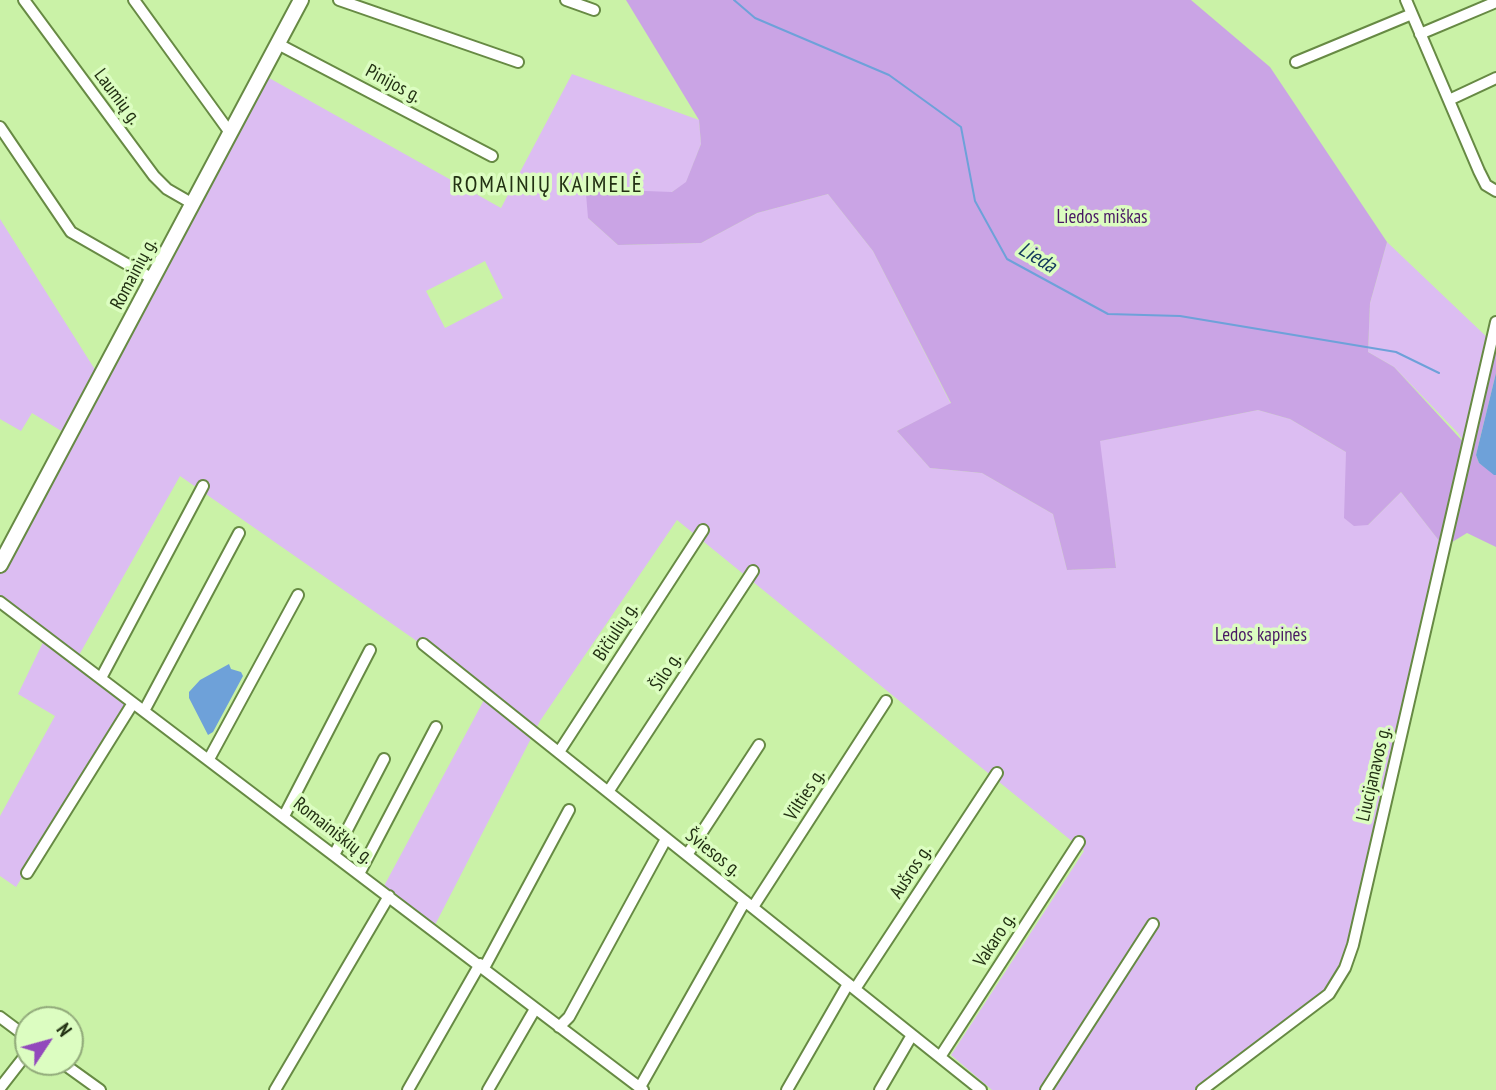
<!DOCTYPE html>
<html>
<head>
<meta charset="utf-8">
<style>
  body { margin:0 }
  #map { position:relative; width:1496px; height:1090px; overflow:hidden; background:#caf2a7; font-family:"PT Sans Narrow",sans-serif }
  canvas { display:block }
  .north { position:absolute; left:14px; top:1006px; width:70px; height:70px; box-sizing:border-box; background:#dcfdc1; border:2px solid #92ab7b; border-radius:50%; rotate:54deg; font-size:19px; font-weight:700; line-height:28px; text-align:center; color:#223113 }
  .north::after { content:''; display:block; margin:auto; width:24px; height:32px; background:#9249bc; clip-path:polygon(50% 0,100% 100%,50% 72%,0 100%) }
</style>
</head>
<body>
<div id="map">
<canvas width="1496" height="1090"></canvas>
<div class="north">N</div>
</div>
<script>
const ctx = document.querySelector('canvas').getContext('2d');
ctx.lineJoin = 'round';
function paint(path, color) { ctx.fillStyle = color; ctx.fill(path, 'evenodd'); }
const poly = rows => new Path2D(rows.map(r => 'M' + r).join(''));
function strokePath(path, color, width, dash) { ctx.strokeStyle = color; ctx.lineWidth = width; ctx.lineCap = dash ? 'butt' : 'round'; ctx.setLineDash(dash || []); ctx.stroke(path); }
function label(font, color, halo, rows, align = 'center') {
  ctx.font = font + ' "PT Sans Narrow",sans-serif'; ctx.lineWidth = 7; ctx.setLineDash([]); ctx.textBaseline = 'middle'; ctx.strokeStyle = halo; ctx.fillStyle = color; for (const [text, x, y, turn = 0] of rows) {
    ctx.save(); ctx.translate(x, y); ctx.rotate((+turn || 0) * Math.PI / 180); ctx.textAlign = isNaN(turn) ? turn : align; if (halo) ctx.strokeText(text, 0, 0); ctx.fillText(text, 0, 0); ctx.restore();
  }
}
paint(poly([
  [262,74,501,208,572,74,699,120,701,144,686,183,672,192,658,194,601,188,588,218,618,245,701,243,757,213,828,194,873,251,951,404,897,431,930,468,982,473,1053,514,1067,570,1116,568,1099,441,1258,410,1290,419,1346,452,1368,525,1401,492,1444,547,1353,945,1335,986,1206,1090,992,1090,951,1055,1084,851,677,520,540,721,435,925,384,886,484,700,421,644,180,476,74,664,128,707,16,887,0,876,0,816,55,716,18,694,48,632,0,596,0,556,63,432,32,413,21,431,0,419,0,219,99,376],
  [485,261,503,298,445,328,426,291],
  [1387,242,1491,341,1467,446,1458,433,1394,367,1368,352,1370,303]
]), '#dcbdf2');
paint(poly([
  [626,0,1191,0,1270,67,1387,242,1370,303,1368,352,1394,367,1467,446,1496,322,1496,373,1476,455,1479,463,1496,475,1496,547,1467,533,1444,547,1401,492,1368,525,1354,526,1344,518,1346,452,1290,419,1258,410,1100,441,1116,568,1067,570,1053,514,982,473,930,468,897,431,951,403,873,251,828,194,757,213,701,243,618,245,588,218,586,194,593,189,672,192,686,182,701,144,699,120]
]), '#caa4e5');
paint(poly([
  [1496,373,1496,475,1494,475,1479,463,1476,455],
  [229,664,231,669,241,672,243,676,213,732,208,735,189,698,189,692,200,680]
]), '#6ea1d9');
strokePath(poly([
  [734,0,755,18,889,75,961,127,975,201,1007,259,1108,314,1180,316,1396,352,1439,373]
]), '#6ea1d9', 2);
const minor = poly([
  [24,0,154,176,167,189,193,204],
  [134,0,231,134],
  [339,0,518,62],
  [566,0,594,10],
  [1406,0,1479,171,1486,185,1496,191],
  [1420,34,1496,2],
  [278,44,492,156],
  [1296,62,1412,14],
  [1449,100,1496,78],
  [0,127,71,232,153,279],
  [0,602,643,1090],
  [423,644,981,1090],
  [101,678,203,486],
  [144,711,239,533],
  [559,752,703,530],
  [209,759,298,595],
  [608,792,753,571],
  [284,816,370,650],
  [334,855,384,759],
  [687,855,759,745],
  [27,873,133,703],
  [359,874,436,727],
  [753,907,886,701],
  [484,968,569,810],
  [855,989,997,773],
  [0,1017,28,1038],
  [559,1027,569,1017,666,839],
  [940,1057,1079,842],
  [61,1062,100,1090],
  [640,1087,745,901],
  [0,1088,28,1052],
  [275,1090,389,896],
  [408,1090,480,964],
  [488,1090,535,1009],
  [787,1090,848,984],
  [880,1090,912,1035],
  [1046,1090,1153,924],
  [1202,1090,1329,994,1345,968,1353,945,1496,322]
]);
const major = poly([
  [0,565,301,0]
]);
strokePath(minor, '#678a44', 14);
strokePath(major, '#678a44', 18);
strokePath(minor, '#fff', 10);
strokePath(major, '#fff', 14);
label('19px', '#223113', '#dcfdc1', [
  ["Pinijos g.",393,84,28],
  ["Laumių g.",117,97,53],
  ["Romainių g.",134,274,-62],
  ["Bičiulių g.",616,632,-57],
  ["Šilo g.",666,672,-57],
  ["Liucijanavos g.",1374,774,-77],
  ["Vilties g.",805,795,-57],
  ["Romainiškių g.",333,831,38],
  ["Šviesos g.",713,853,38],
  ["Aušros g.",911,872,-57],
  ["Vakaro g.",995,940,-57]
]);
label('19px', '#481763', '#dcfdc1', [
  ["Liedos miškas",1102,218],
  ["Ledos kapinės",1261,636]
]);
label('italic 21px', '#12375c', '#dcfdc1', [
  ["Lieda",1037,258,31]
]);
ctx.letterSpacing = '2px';
label('23px', '#223113', '#dcfdc1', [
  ["ROMAINIŲ KAIMELĖ",548,185]
]);
ctx.letterSpacing = '0px';
</script>
</body>
</html>
